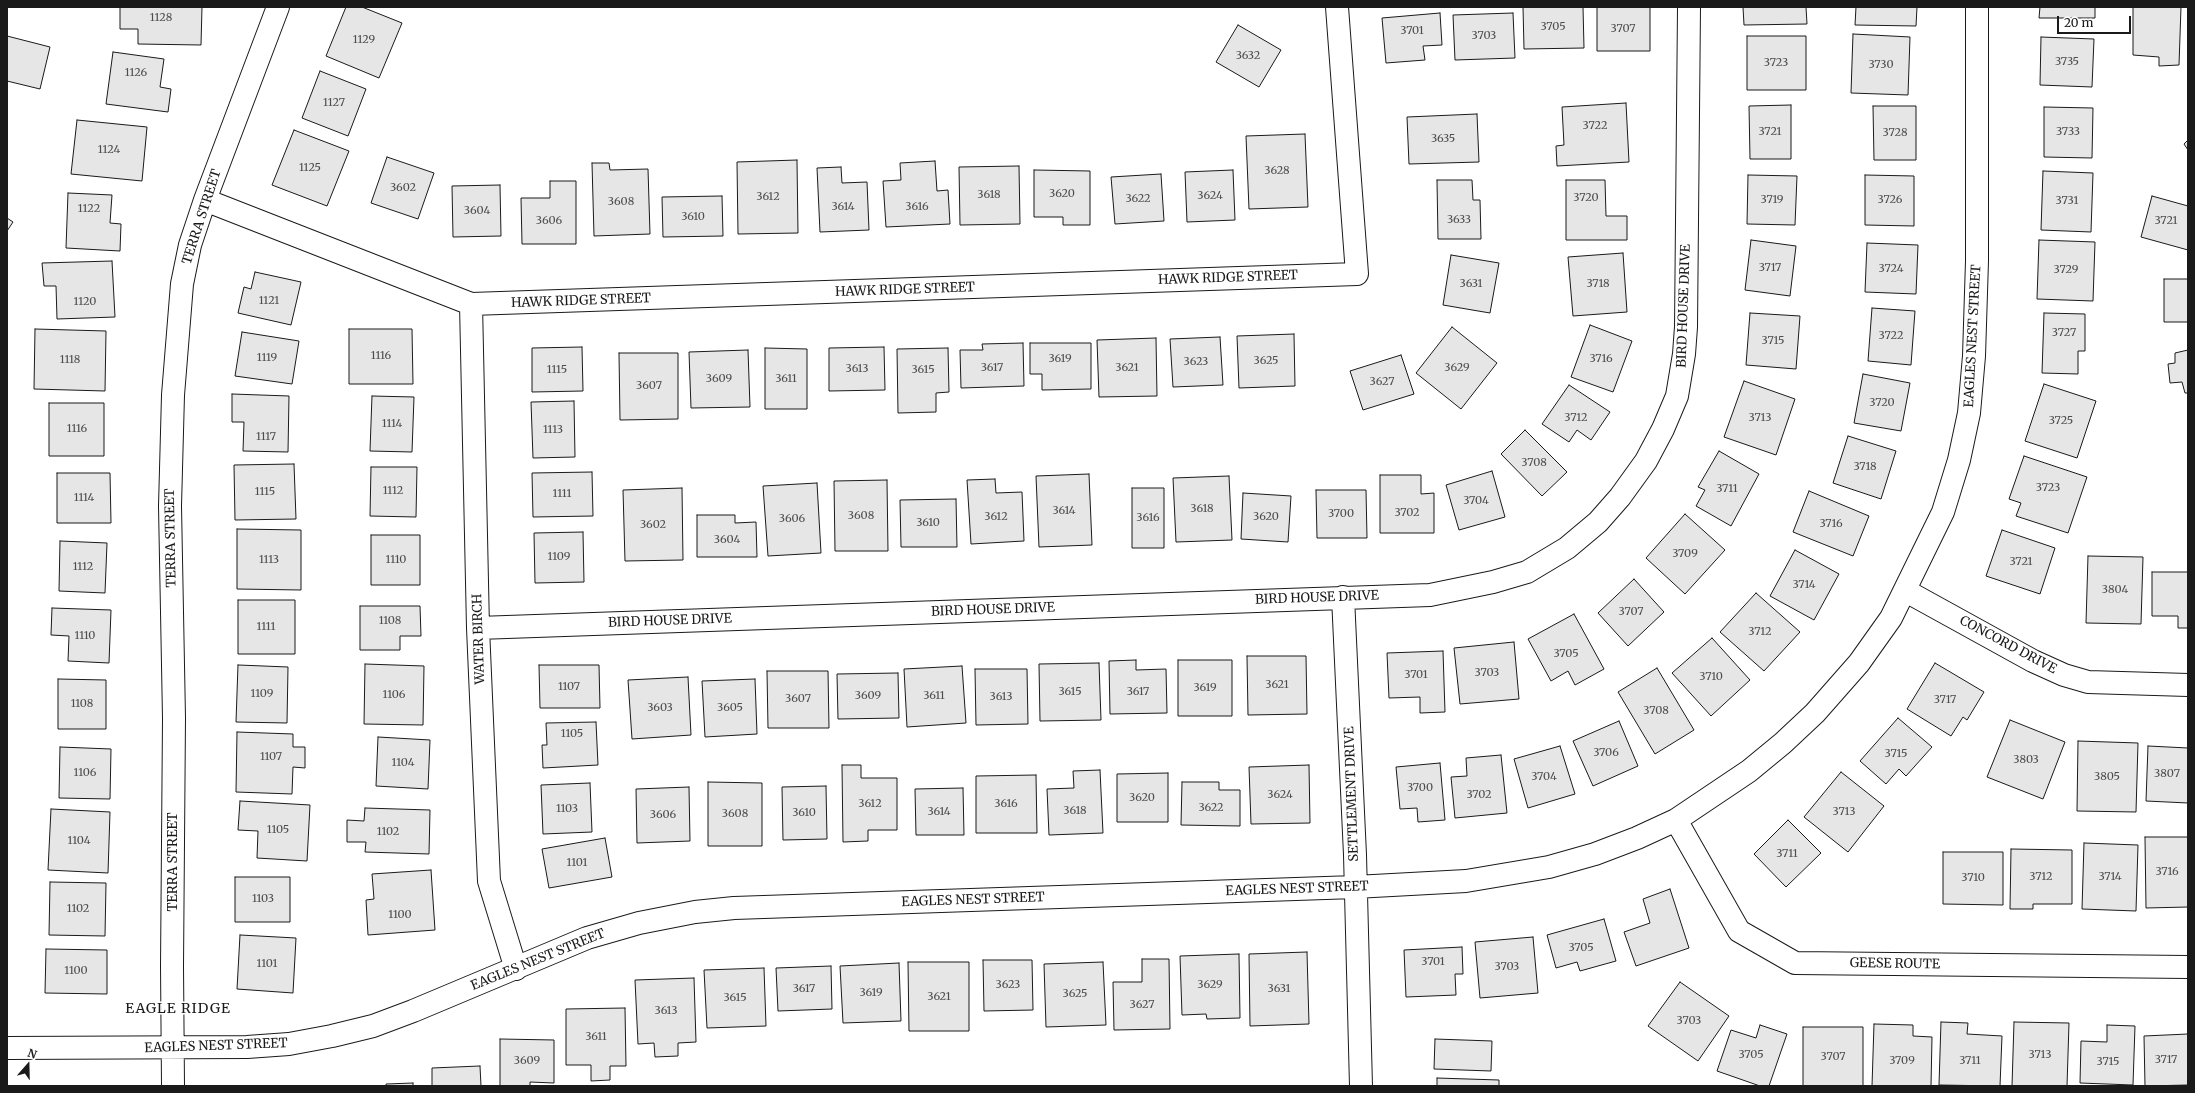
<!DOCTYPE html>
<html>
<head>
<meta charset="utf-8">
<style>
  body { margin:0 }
  #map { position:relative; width:2195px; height:1093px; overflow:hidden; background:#fff; font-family:Merriweather,serif }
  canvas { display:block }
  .frame { position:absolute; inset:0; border:8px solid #1a1a1a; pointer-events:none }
  .north { position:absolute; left:8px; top:1045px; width:40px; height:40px; -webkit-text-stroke:3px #fff; paint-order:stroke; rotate:20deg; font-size:11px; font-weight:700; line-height:16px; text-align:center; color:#1a1a1a }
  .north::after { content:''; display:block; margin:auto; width:14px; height:18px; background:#1a1a1a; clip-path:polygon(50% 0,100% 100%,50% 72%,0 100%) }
  .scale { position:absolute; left:2057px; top:16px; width:74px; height:18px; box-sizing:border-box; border:2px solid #1a1a1a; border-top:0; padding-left:5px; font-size:12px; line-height:14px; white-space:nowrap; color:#1a1a1a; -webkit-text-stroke:3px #fff; paint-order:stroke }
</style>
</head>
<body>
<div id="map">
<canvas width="2195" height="1093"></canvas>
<div class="frame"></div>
<div class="north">N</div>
<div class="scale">20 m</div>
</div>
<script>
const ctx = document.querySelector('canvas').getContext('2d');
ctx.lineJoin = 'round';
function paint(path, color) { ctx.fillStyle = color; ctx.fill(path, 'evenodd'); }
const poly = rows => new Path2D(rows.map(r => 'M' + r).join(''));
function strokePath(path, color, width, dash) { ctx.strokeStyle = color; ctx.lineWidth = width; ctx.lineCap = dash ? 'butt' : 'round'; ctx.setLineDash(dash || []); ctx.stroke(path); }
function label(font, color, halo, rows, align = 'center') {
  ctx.font = font + ' Merriweather,serif'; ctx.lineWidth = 3; ctx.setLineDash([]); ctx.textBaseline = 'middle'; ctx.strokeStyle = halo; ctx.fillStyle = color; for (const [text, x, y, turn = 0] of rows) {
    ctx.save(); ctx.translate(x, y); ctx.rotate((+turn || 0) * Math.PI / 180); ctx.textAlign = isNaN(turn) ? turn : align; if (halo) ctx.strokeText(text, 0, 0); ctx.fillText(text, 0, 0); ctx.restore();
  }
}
const building = poly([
  [120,7,202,7,201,45,138,44,138,29,120,29,120,7],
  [346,7,362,7,402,23,379,78,326,56,346,7],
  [1523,7,1583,7,1584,48,1524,49,1523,7],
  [1597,7,1650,7,1650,51,1597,51,1597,7],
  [1743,7,1806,7,1807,24,1744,25,1743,7],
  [1856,7,1917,7,1916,26,1855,25,1856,7],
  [2040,7,2095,7,2095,18,2039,18,2040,7],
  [2133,7,2181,7,2179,65,2159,66,2159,57,2133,55,2133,7],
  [1440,13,1442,45,1423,46,1425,60,1386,63,1382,18,1440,13],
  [1513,13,1515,58,1455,60,1453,15,1513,13],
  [1238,25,1281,50,1259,87,1216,62,1238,25],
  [1853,34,1910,37,1908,95,1851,93,1853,34],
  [7,36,50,47,40,89,7,81,7,36],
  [1747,36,1806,36,1806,90,1747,90,1747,36],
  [2041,37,2094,39,2092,87,2040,85,2041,37],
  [113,52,164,59,160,87,171,89,168,112,106,104,113,52],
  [320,71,366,89,348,136,302,118,320,71],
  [1626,103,1629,162,1557,166,1556,146,1564,145,1562,107,1626,103],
  [1791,105,1791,159,1750,159,1749,106,1791,105],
  [1873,106,1916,106,1916,160,1874,160,1873,106],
  [2044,107,2093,108,2092,158,2044,157,2044,107],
  [1477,114,1479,162,1409,164,1407,117,1477,114],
  [77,120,147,127,142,181,71,174,77,120],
  [294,130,349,151,327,206,272,185,294,130],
  [1305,134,1308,207,1249,209,1246,136,1305,134],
  [2188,140,2188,150,2184,144,2188,140],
  [387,157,434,173,418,219,371,203,387,157],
  [797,160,798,233,738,234,737,162,797,160],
  [935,161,937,191,948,190,950,224,886,227,883,181,901,180,900,163,935,161],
  [592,163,609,163,610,170,648,169,650,234,594,236,592,163],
  [1019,166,1020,224,960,225,959,167,1019,166],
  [841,167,842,183,867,182,869,230,820,232,817,168,841,167],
  [1034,170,1090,171,1090,225,1063,225,1063,217,1034,217,1034,170],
  [1233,170,1235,220,1187,222,1185,172,1233,170],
  [2043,171,2093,173,2091,232,2041,230,2043,171],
  [1161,174,1164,221,1115,224,1111,177,1161,174],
  [1748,175,1797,176,1795,225,1747,224,1748,175],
  [1865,175,1914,176,1914,226,1865,225,1865,175],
  [1437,180,1472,180,1473,200,1480,200,1481,239,1438,239,1437,180],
  [1566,180,1605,180,1606,216,1627,216,1627,240,1566,240,1566,180],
  [550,181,576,181,576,244,522,244,521,198,550,198,550,181],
  [500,185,501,236,453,237,452,186,500,185],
  [68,193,112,195,110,223,121,224,120,251,66,248,68,193],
  [722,196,723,236,663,237,662,197,722,196],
  [2152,196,2188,206,2188,250,2141,237,2152,196],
  [7,218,13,222,7,231,7,218],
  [1751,240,1796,246,1790,296,1745,290,1751,240],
  [2039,240,2095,242,2093,301,2037,299,2039,240],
  [1867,243,1918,245,1916,294,1865,292,1867,243],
  [1623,253,1627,312,1573,316,1568,257,1623,253],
  [1451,255,1499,263,1490,313,1443,305,1451,255],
  [112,261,115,317,57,319,56,286,44,286,42,263,112,261],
  [255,272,301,282,291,325,238,313,244,287,251,289,255,272],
  [2164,279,2188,279,2188,322,2164,322,2164,279],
  [1872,308,1915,311,1911,365,1868,361,1872,308],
  [1750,313,1800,316,1796,369,1746,365,1750,313],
  [2044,313,2085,314,2085,351,2078,351,2078,374,2042,373,2044,313],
  [1590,325,1632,341,1613,392,1571,377,1590,325],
  [1452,327,1497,363,1461,409,1416,373,1452,327],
  [35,329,106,331,105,391,34,389,35,329],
  [349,329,412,329,413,384,349,384,349,329],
  [242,332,299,341,292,384,235,376,242,332],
  [1294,334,1295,386,1239,388,1237,336,1294,334],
  [1220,337,1223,385,1173,387,1170,339,1220,337],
  [1156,338,1157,396,1099,397,1097,340,1156,338],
  [1023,343,1024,386,961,388,960,350,983,350,982,344,1023,343],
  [1030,343,1091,343,1091,389,1042,390,1042,374,1030,374,1030,343],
  [582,347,583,391,532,392,532,348,582,347],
  [884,347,885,390,829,391,829,348,884,347],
  [765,348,807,349,807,409,765,409,765,348],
  [948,348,949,392,936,393,936,412,898,413,897,349,948,348],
  [748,350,750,407,691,408,689,352,748,350],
  [2188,350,2188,393,2185,393,2182,382,2170,383,2168,364,2175,363,2175,353,2188,350],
  [619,353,678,353,678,419,620,420,619,353],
  [1401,355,1414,394,1363,410,1350,371,1401,355],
  [1863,374,1910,383,1901,431,1854,423,1863,374],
  [1744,381,1795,399,1776,455,1724,437,1744,381],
  [2044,384,2096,401,2077,458,2025,441,2044,384],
  [1569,385,1610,412,1591,440,1577,430,1569,442,1542,424,1569,385],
  [232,394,289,396,288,452,243,451,244,422,232,422,232,394],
  [372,396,414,397,412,452,370,451,372,396],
  [574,401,575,457,533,458,531,402,574,401],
  [49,403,104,403,104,456,49,456,49,403],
  [1525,430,1567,472,1542,496,1501,454,1525,430],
  [1848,436,1896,451,1881,499,1833,483,1848,436],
  [1719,451,1759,474,1731,526,1696,506,1705,490,1698,487,1719,451],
  [2024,456,2087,477,2068,533,2016,516,2021,503,2009,499,2024,456],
  [294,464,296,519,235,520,234,465,294,464],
  [371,467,417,467,416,517,370,516,371,467],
  [1492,471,1505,517,1459,530,1446,485,1492,471],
  [592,472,593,516,533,517,532,473,592,472],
  [57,473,110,473,111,523,57,523,57,473],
  [1089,474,1092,545,1039,547,1036,476,1089,474],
  [1380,475,1421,475,1421,494,1434,493,1434,533,1380,533,1380,475],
  [1229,476,1232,540,1176,542,1173,478,1229,476],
  [995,479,996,493,1022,492,1024,541,971,544,967,480,995,479],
  [887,480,888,551,835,551,834,481,887,480],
  [817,483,821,553,768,556,763,486,817,483],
  [682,488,683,560,625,561,623,490,682,488],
  [1132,488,1164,488,1164,548,1132,548,1132,488],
  [1316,490,1366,490,1367,538,1317,538,1316,490],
  [1809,491,1869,516,1853,556,1793,532,1809,491],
  [1243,493,1291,496,1288,542,1241,539,1243,493],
  [956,499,957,547,901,547,900,500,956,499],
  [1685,514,1725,550,1685,594,1646,558,1685,514],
  [697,515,735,515,735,523,756,522,757,557,697,557,697,515],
  [237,529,301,530,301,590,237,589,237,529],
  [2002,530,2055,548,2040,594,1986,576,2002,530],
  [583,532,584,582,535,583,534,533,583,532],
  [371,535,420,535,420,585,371,585,371,535],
  [60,541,107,543,105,593,59,591,60,541],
  [1795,550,1839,574,1814,620,1770,596,1795,550],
  [2088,556,2143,557,2141,624,2086,623,2088,556],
  [2152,572,2188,572,2188,628,2178,628,2178,616,2152,616,2152,572],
  [1634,579,1664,612,1628,646,1598,613,1634,579],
  [1756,593,1800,632,1764,671,1720,632,1756,593],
  [238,600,295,600,295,654,238,654,238,600],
  [360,606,420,606,421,636,400,636,400,650,360,650,360,606],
  [52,608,111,610,109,663,68,661,69,636,51,635,52,608],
  [1574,614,1604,669,1575,685,1568,671,1551,681,1528,639,1574,614],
  [1712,638,1750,680,1711,716,1672,673,1712,638],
  [1514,642,1519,699,1460,704,1454,648,1514,642],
  [1443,651,1445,712,1420,713,1420,697,1389,698,1387,653,1443,651],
  [1247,656,1306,656,1307,714,1248,715,1247,656],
  [1136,660,1136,670,1166,669,1167,713,1110,714,1109,661,1136,660],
  [1178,660,1232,660,1232,716,1178,716,1178,660],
  [1099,663,1101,720,1040,721,1039,664,1099,663],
  [1935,663,1984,692,1967,720,1963,717,1951,736,1907,709,1935,663],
  [365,664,424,666,423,725,364,724,365,664],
  [238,665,288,667,287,723,236,722,238,665],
  [539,665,599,665,600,708,540,708,539,665],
  [962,666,966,723,907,727,904,669,962,666],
  [1657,668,1694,730,1655,754,1618,692,1657,668],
  [975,669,1027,669,1028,724,976,725,975,669],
  [767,671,828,671,829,728,768,728,767,671],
  [898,673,899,718,838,719,837,674,898,673],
  [688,677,691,735,632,739,628,680,688,677],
  [58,679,106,680,106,729,58,729,58,679],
  [755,679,757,734,705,737,702,681,755,679],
  [1898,718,1932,747,1906,776,1899,769,1886,784,1860,761,1898,718],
  [2010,720,2065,742,2043,799,1987,777,2010,720],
  [1619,721,1638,766,1593,786,1573,741,1619,721],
  [596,722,598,765,543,768,542,745,547,745,546,723,596,722],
  [237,732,293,734,293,747,305,747,305,768,293,767,292,794,236,792,237,732],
  [378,737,430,740,428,789,376,786,378,737],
  [2078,741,2138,743,2136,812,2077,811,2078,741],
  [1560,746,1575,794,1528,808,1514,759,1560,746],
  [2148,746,2188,748,2188,803,2146,801,2148,746],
  [60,747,111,749,110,799,59,798,60,747],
  [1501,755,1507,813,1455,818,1451,777,1467,776,1466,758,1501,755],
  [1440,763,1445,820,1418,822,1417,808,1400,809,1396,767,1440,763],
  [842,765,861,765,861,778,897,778,897,830,868,830,868,841,843,842,842,765],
  [1309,765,1310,823,1251,824,1249,767,1309,765],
  [1100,770,1103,833,1049,835,1047,789,1074,788,1073,771,1100,770],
  [1841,772,1884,806,1848,852,1804,817,1841,772],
  [1168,773,1168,822,1117,822,1117,774,1168,773],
  [1036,775,1037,833,976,833,976,776,1036,775],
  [708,782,762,783,762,846,708,846,708,782],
  [1182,782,1219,782,1219,790,1240,790,1240,826,1181,825,1182,782],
  [590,783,592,832,543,834,541,785,590,783],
  [826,786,827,839,783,840,782,787,826,786],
  [689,787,690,841,637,843,636,789,689,787],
  [963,788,964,835,916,835,915,789,963,788],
  [240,801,310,805,307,861,257,858,258,831,238,830,240,801],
  [365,808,430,810,429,854,365,852,366,842,347,842,347,820,364,821,365,808],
  [51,809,110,812,108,873,48,870,51,809],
  [1788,820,1821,853,1786,887,1754,854,1788,820],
  [2145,837,2188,837,2188,907,2146,908,2145,837],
  [605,838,612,877,549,888,542,849,605,838],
  [2084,843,2138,845,2136,911,2082,909,2084,843],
  [2011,849,2072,850,2072,904,2033,904,2033,909,2010,909,2011,849],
  [1943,852,2003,852,2003,905,1943,904,1943,852],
  [431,870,435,930,368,935,366,900,374,899,372,874,431,870],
  [235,877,290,877,290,922,235,922,235,877],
  [50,882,106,883,105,936,49,935,50,882],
  [1670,889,1689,948,1636,966,1624,932,1650,923,1643,899,1670,889],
  [1604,919,1616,961,1580,971,1577,962,1556,968,1547,935,1604,919],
  [240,935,296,938,293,993,237,989,240,935],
  [1533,937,1538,993,1480,998,1475,942,1533,937],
  [1462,947,1463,974,1455,974,1456,995,1406,997,1404,950,1462,947],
  [46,949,107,950,107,994,45,993,46,949],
  [1307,952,1309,1024,1250,1026,1249,954,1307,952],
  [1239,954,1240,1018,1207,1019,1206,1014,1182,1015,1180,956,1239,954],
  [1142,959,1169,959,1170,1029,1114,1030,1113,982,1142,982,1142,959],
  [983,960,1032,960,1033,1010,984,1011,983,960],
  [908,962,969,962,969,1031,909,1031,908,962],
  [1103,962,1106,1025,1046,1027,1044,964,1103,962],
  [899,963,901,1021,843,1023,840,966,899,963],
  [831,966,832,1009,778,1011,776,968,831,966],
  [764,968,766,1026,707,1028,704,970,764,968],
  [694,978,696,1042,678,1043,678,1056,655,1057,654,1043,638,1044,635,980,694,978],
  [1680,982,1729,1016,1698,1061,1648,1026,1680,982],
  [625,1008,626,1066,610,1066,610,1080,591,1081,591,1065,566,1065,566,1009,625,1008],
  [1941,1022,1968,1023,1967,1034,2002,1036,2000,1086,1939,1085,1941,1022],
  [2014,1022,2069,1023,2067,1086,2012,1086,2014,1022],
  [1874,1024,1913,1025,1913,1036,1932,1037,1931,1086,1872,1086,1874,1024],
  [1760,1025,1787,1034,1769,1086,1760,1086,1717,1071,1731,1030,1756,1038,1760,1025],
  [2107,1025,2135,1026,2133,1085,2080,1083,2081,1041,2107,1042,2107,1025],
  [1803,1027,1863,1027,1863,1086,1803,1086,1803,1027],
  [2188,1034,2188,1085,2145,1086,2144,1036,2188,1034],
  [500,1039,554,1040,554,1083,530,1082,530,1086,500,1086,500,1039],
  [1435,1039,1492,1041,1491,1071,1434,1069,1435,1039],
  [480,1066,481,1086,432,1086,432,1068,480,1066],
  [1437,1078,1499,1080,1499,1086,1437,1086,1437,1078],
  [413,1083,413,1086,386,1086,386,1084,413,1083]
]);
paint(building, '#e6e6e6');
strokePath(building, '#1a1a1a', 1);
const minor = poly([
  [205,200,471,304,1357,274,1337,7],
  [471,304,478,628,489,881,516,969],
  [1906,591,2033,661,2064,675,2088,682,2188,685],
  [1343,597,1355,855,1361,1086],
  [478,628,1430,595,1493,582,1527,572,1567,548,1598,522,1620,497,1646,461,1663,429,1677,396,1684,354,1686,327,1689,7],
  [1676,820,1739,931,1795,963,2188,967],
  [7,1048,247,1047,289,1044,332,1036,373,1026,413,1011,587,938,639,923,695,912,734,908,1355,887,1466,881,1549,867,1595,854,1637,838,1676,820,1749,771,1783,743,1815,713,1859,663,1891,618,1943,512,1959,460,1969,413,1974,356,1977,261,1977,7],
  [173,1086,172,966,174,718,170,506,173,395,182,284,190,245,205,200,278,7]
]);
strokePath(minor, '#1a1a1a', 24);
strokePath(minor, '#fff', 22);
label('11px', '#4d4d4d', null, [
  ["1128",161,18],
  ["3705",1553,27],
  ["3707",1623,29],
  ["3701",1412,31],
  ["3703",1484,36],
  ["1129",364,40],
  ["3632",1248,56],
  ["3735",2067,62],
  ["3723",1776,63],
  ["3730",1881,65],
  ["1126",136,73],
  ["1127",334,103],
  ["3722",1595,126],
  ["3721",1770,132],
  ["3733",2068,132],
  ["3728",1895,133],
  ["3635",1443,139],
  ["1124",109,150],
  ["1125",310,168],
  ["3628",1277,171],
  ["3602",403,188],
  ["3620",1062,194],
  ["3618",989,195],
  ["3624",1210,196],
  ["3612",768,197],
  ["3720",1586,198],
  ["3622",1138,199],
  ["3719",1772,200],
  ["3726",1890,200],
  ["3731",2067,201],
  ["3608",621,202],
  ["3614",843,207],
  ["3616",917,207],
  ["1122",89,209],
  ["3604",477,211],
  ["3610",693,217],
  ["3633",1459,220],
  ["3606",549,221],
  ["3721",2166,221],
  ["3717",1770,268],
  ["3724",1891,269],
  ["3729",2066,270],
  ["3631",1471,284],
  ["3718",1598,284],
  ["1121",269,301],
  ["1120",85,302],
  ["3727",2064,333],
  ["3722",1891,336],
  ["3715",1773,341],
  ["1116",381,356],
  ["1119",267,358],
  ["3619",1060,359],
  ["3716",1601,359],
  ["1118",70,360],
  ["3625",1266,361],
  ["3623",1196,362],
  ["3617",992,368],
  ["3621",1127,368],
  ["3629",1457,368],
  ["3613",857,369],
  ["1115",557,370],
  ["3615",923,370],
  ["3609",719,379],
  ["3611",786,379],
  ["3627",1382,382],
  ["3607",649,386],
  ["3720",1882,403],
  ["3712",1576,418],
  ["3713",1760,418],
  ["3725",2061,421],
  ["1114",392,424],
  ["1116",77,429],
  ["1113",553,430],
  ["1117",266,437],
  ["3708",1534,463],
  ["3718",1865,467],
  ["3723",2048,488],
  ["3711",1727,489],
  ["1112",393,491],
  ["1115",265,492],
  ["1111",562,494],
  ["1114",84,498],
  ["3704",1476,501],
  ["3618",1202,509],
  ["3614",1064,511],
  ["3702",1407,513],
  ["3700",1341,514],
  ["3608",861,516],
  ["3612",996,517],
  ["3620",1266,517],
  ["3616",1148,518],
  ["3606",792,519],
  ["3610",928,523],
  ["3716",1831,524],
  ["3602",653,525],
  ["3604",727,540],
  ["3709",1685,554],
  ["1109",559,557],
  ["1113",269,560],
  ["1110",396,560],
  ["3721",2021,562],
  ["1112",83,567],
  ["3714",1804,585],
  ["3804",2115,590],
  ["3707",1631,612],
  ["1108",390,621],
  ["1111",266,627],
  ["3712",1760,632],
  ["1110",85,636],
  ["3705",1566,654],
  ["3703",1487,673],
  ["3701",1416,675],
  ["3710",1711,677],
  ["3621",1277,685],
  ["1107",569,687],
  ["3619",1205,688],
  ["3615",1070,692],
  ["3617",1138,692],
  ["1109",262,694],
  ["1106",394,695],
  ["3609",868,696],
  ["3611",934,696],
  ["3613",1001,697],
  ["3607",798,699],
  ["3717",1945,700],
  ["1108",82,704],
  ["3603",660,708],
  ["3605",730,708],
  ["3708",1656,711],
  ["1105",572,734],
  ["3706",1606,753],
  ["3715",1896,754],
  ["1107",271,757],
  ["3803",2026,760],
  ["1104",403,763],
  ["1106",85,773],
  ["3807",2167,774],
  ["3704",1544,777],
  ["3805",2107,777],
  ["3700",1420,788],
  ["3624",1280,795],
  ["3702",1479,795],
  ["3620",1142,798],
  ["3612",870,804],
  ["3616",1006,804],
  ["3622",1211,808],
  ["1103",567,809],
  ["3618",1075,811],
  ["3614",939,812],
  ["3713",1844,812],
  ["3610",804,813],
  ["3608",735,814],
  ["3606",663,815],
  ["1105",278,830],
  ["1102",388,832],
  ["1104",79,841],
  ["3711",1787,854],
  ["1101",577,863],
  ["3716",2167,872],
  ["3712",2041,877],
  ["3714",2110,877],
  ["3710",1973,878],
  ["1103",263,899],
  ["1102",78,909],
  ["1100",400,915],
  ["3705",1581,948],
  ["3701",1433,962],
  ["1101",267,964],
  ["3703",1507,967],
  ["1100",76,971],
  ["3623",1008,985],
  ["3629",1210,985],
  ["3617",804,989],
  ["3631",1279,989],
  ["3619",871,993],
  ["3625",1075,994],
  ["3621",939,997],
  ["3615",735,998],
  ["3627",1142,1005],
  ["3613",666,1011],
  ["3703",1689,1021],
  ["3611",596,1037],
  ["3705",1751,1055],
  ["3713",2040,1055],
  ["3707",1833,1057],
  ["3717",2166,1060],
  ["3609",527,1061],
  ["3709",1902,1061],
  ["3711",1970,1061],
  ["3715",2108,1062]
]);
label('13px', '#1a1a1a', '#fff', [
  ["TERRA STREET",202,217,-72],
  ["HAWK RIDGE STREET",1228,278,-2],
  ["HAWK RIDGE STREET",905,290,-2],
  ["HAWK RIDGE STREET",581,301,-2],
  ["BIRD HOUSE DRIVE",1684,306,-88],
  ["EAGLES NEST STREET",1973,336,-87],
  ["TERRA STREET",171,538,-91],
  ["BIRD HOUSE DRIVE",1317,598,-2],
  ["BIRD HOUSE DRIVE",993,610,-2],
  ["BIRD HOUSE DRIVE",670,621,-2],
  ["WATER BIRCH",479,639,-92],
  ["CONCORD DRIVE",2008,645,28],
  ["SETTLEMENT DRIVE",1352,794,-92],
  ["TERRA STREET",173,862,-90],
  ["EAGLES NEST STREET",1297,889,-2],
  ["EAGLES NEST STREET",973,900,-2],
  ["EAGLES NEST STREET",538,960,-22],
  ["GEESE ROUTE",1895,964,1],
  ["EAGLES NEST STREET",216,1046,-2]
]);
ctx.letterSpacing = '1px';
label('14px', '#1a1a1a', '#fff', [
  ["EAGLE RIDGE",178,1009]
]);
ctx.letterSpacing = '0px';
</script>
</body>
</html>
